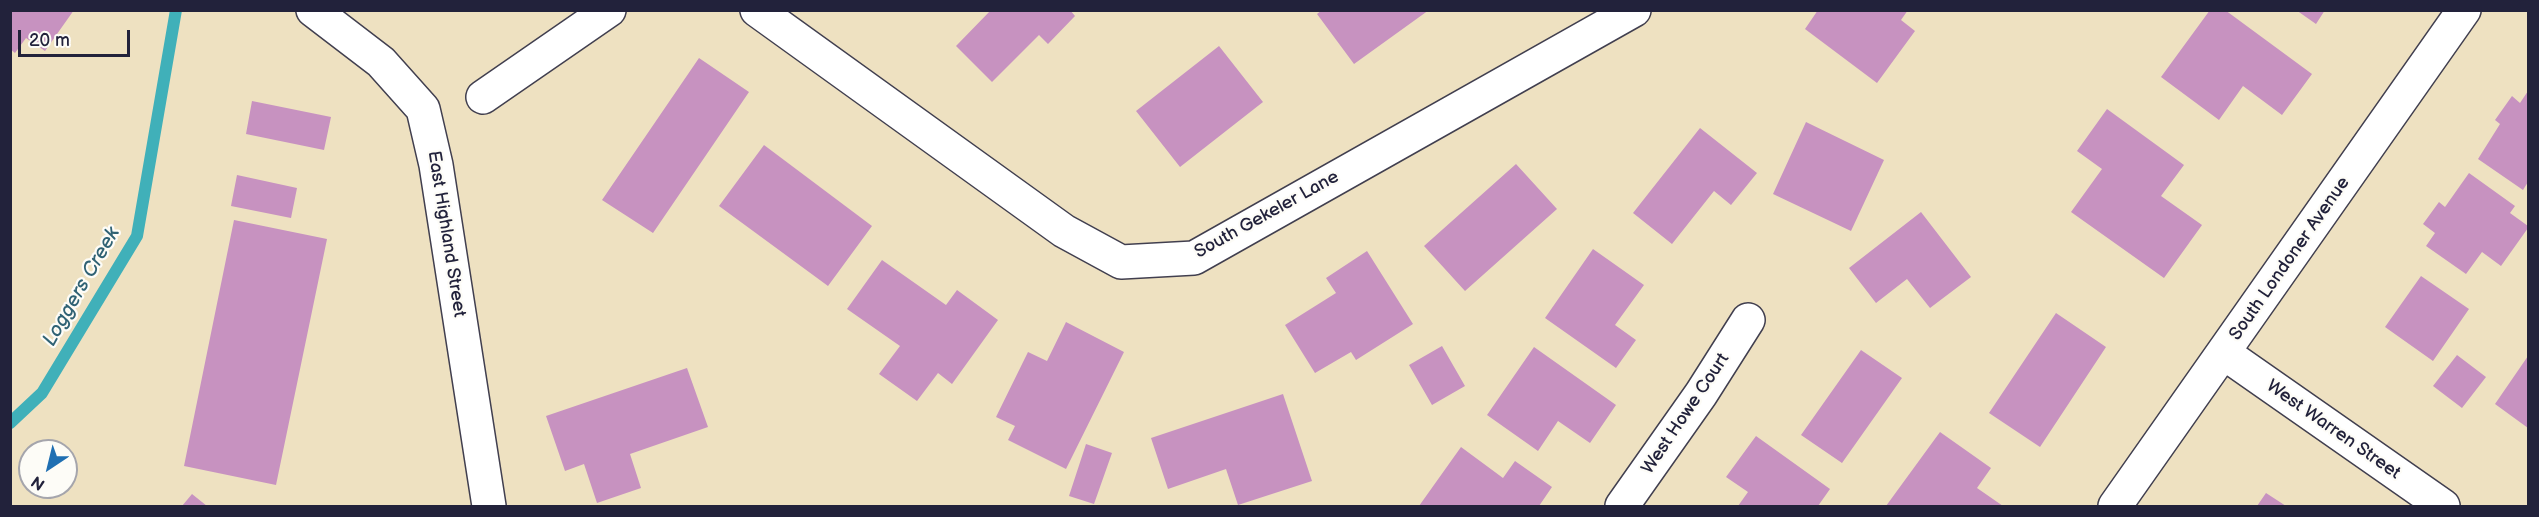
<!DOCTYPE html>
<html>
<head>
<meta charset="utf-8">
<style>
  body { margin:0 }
  #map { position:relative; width:2539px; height:517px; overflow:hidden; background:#eee1c1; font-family:"Balsamiq Sans",sans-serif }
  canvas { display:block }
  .frame { position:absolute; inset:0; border:12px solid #22223b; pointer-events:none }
  .north { position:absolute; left:18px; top:439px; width:60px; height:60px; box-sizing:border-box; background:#fdfcf7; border:2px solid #a5a5ac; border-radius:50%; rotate:215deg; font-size:16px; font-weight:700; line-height:24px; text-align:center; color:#22223b }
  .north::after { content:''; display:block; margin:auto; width:21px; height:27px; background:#1f6fb2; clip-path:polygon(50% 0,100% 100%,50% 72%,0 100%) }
  .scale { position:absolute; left:18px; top:30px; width:112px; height:27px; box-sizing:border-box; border:3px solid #22223b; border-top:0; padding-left:8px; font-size:18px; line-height:21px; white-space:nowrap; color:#22223b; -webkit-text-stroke:4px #fdfcf7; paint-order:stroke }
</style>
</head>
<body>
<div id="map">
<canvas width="2539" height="517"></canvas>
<div class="frame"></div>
<div class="north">N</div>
<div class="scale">20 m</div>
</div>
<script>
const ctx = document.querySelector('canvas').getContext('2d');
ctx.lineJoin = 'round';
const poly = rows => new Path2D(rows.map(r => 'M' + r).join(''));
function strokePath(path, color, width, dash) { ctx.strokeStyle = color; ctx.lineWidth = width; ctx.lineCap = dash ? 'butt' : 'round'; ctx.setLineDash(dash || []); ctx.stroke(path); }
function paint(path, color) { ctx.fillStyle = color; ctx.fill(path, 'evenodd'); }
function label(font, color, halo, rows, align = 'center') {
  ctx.font = font + ' "Balsamiq Sans",sans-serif'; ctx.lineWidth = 4.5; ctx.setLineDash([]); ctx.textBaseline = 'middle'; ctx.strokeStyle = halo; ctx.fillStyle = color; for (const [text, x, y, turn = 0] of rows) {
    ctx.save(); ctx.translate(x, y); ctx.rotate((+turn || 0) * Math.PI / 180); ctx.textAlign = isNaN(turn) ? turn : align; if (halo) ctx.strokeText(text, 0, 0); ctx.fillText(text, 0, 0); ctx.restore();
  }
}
strokePath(poly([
  [10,423,42,393,137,236,176,10]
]), '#40b0b9', 12);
paint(poly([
  [10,10,74,10,45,51,26,38,15,53,10,49],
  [991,10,1070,10,1075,16,1048,44,1039,35,992,82,956,46],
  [1322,10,1429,10,1354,64,1317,14],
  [1818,10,1908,10,1901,20,1915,31,1877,83,1805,29],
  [2210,10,2225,10,2312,74,2282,115,2243,86,2219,120,2161,77],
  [2296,10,2325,10,2316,24],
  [1219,46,1263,102,1180,167,1136,111],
  [699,58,749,92,653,233,602,200],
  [2528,91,2528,182,2523,190,2478,159,2500,124,2495,120,2512,96,2520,103],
  [252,101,331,117,324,150,246,134],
  [2107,109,2184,165,2161,196,2202,225,2164,278,2071,212,2102,169,2077,151],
  [1806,122,1884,160,1851,231,1773,194],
  [1700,128,1757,173,1731,205,1714,191,1672,244,1633,213],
  [764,145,872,226,828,286,719,206],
  [1516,164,1557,209,1465,291,1424,246],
  [2469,173,2515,206,2510,213,2528,226,2528,228,2501,266,2482,252,2466,274,2426,246,2435,233,2423,224,2439,202,2445,207],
  [237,175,297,188,291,218,231,206],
  [1921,212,1971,277,1930,308,1907,279,1876,303,1849,268],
  [234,220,327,239,276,485,184,466],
  [1593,249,1644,285,1615,325,1636,340,1616,368,1545,318],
  [1367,251,1413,324,1356,360,1351,352,1315,373,1285,325,1336,293,1326,278],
  [882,260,946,305,957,290,998,320,952,384,938,373,917,401,879,374,900,346,847,309],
  [2421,276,2469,309,2433,361,2385,327],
  [2056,313,2106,347,2040,447,1989,413],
  [1066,322,1124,352,1066,469,1008,440,1015,426,996,417,1028,352,1047,361],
  [1442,346,1465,386,1432,405,1409,365],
  [1534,347,1616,405,1590,443,1558,421,1538,451,1487,415],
  [1861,350,1902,378,1842,463,1801,435],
  [2457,355,2486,377,2462,408,2433,386],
  [2528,356,2528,428,2495,404],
  [687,368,708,427,630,454,641,488,597,503,584,464,565,471,546,416],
  [1283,394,1312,481,1238,505,1226,469,1168,489,1151,438],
  [1940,432,1991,468,1977,488,2003,506,1886,506],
  [1756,436,1830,489,1818,506,1738,506,1748,492,1726,477],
  [1086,444,1112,453,1094,504,1069,496],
  [1461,447,1503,478,1515,461,1552,487,1539,506,1419,506],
  [2266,493,2286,506,2257,506],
  [192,494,207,506,182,506]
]), '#c792c0');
const street = poly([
  [313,10,381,62,423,109,436,165,489,506],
  [757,10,1064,231,1121,262,1194,258,1634,10],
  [483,97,609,10],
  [2224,353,2443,506],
  [1622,506,1701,394,1748,320],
  [2115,506,2464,10]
]);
strokePath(street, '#413f4f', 36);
strokePath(street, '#fff', 33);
label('18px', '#22223b', '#fdfcf7', [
  ["South Gekeler Lane",1267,215,-29],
  ["East Highland Street",446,234,81],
  ["South Londoner Avenue",2290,259,-55],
  ["West Howe Court",1686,414,-56],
  ["West Warren Street",2333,430,35]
]);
label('italic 20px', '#306274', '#fdfcf7', [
  ["Loggers Creek",82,287,-60]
]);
</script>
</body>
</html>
